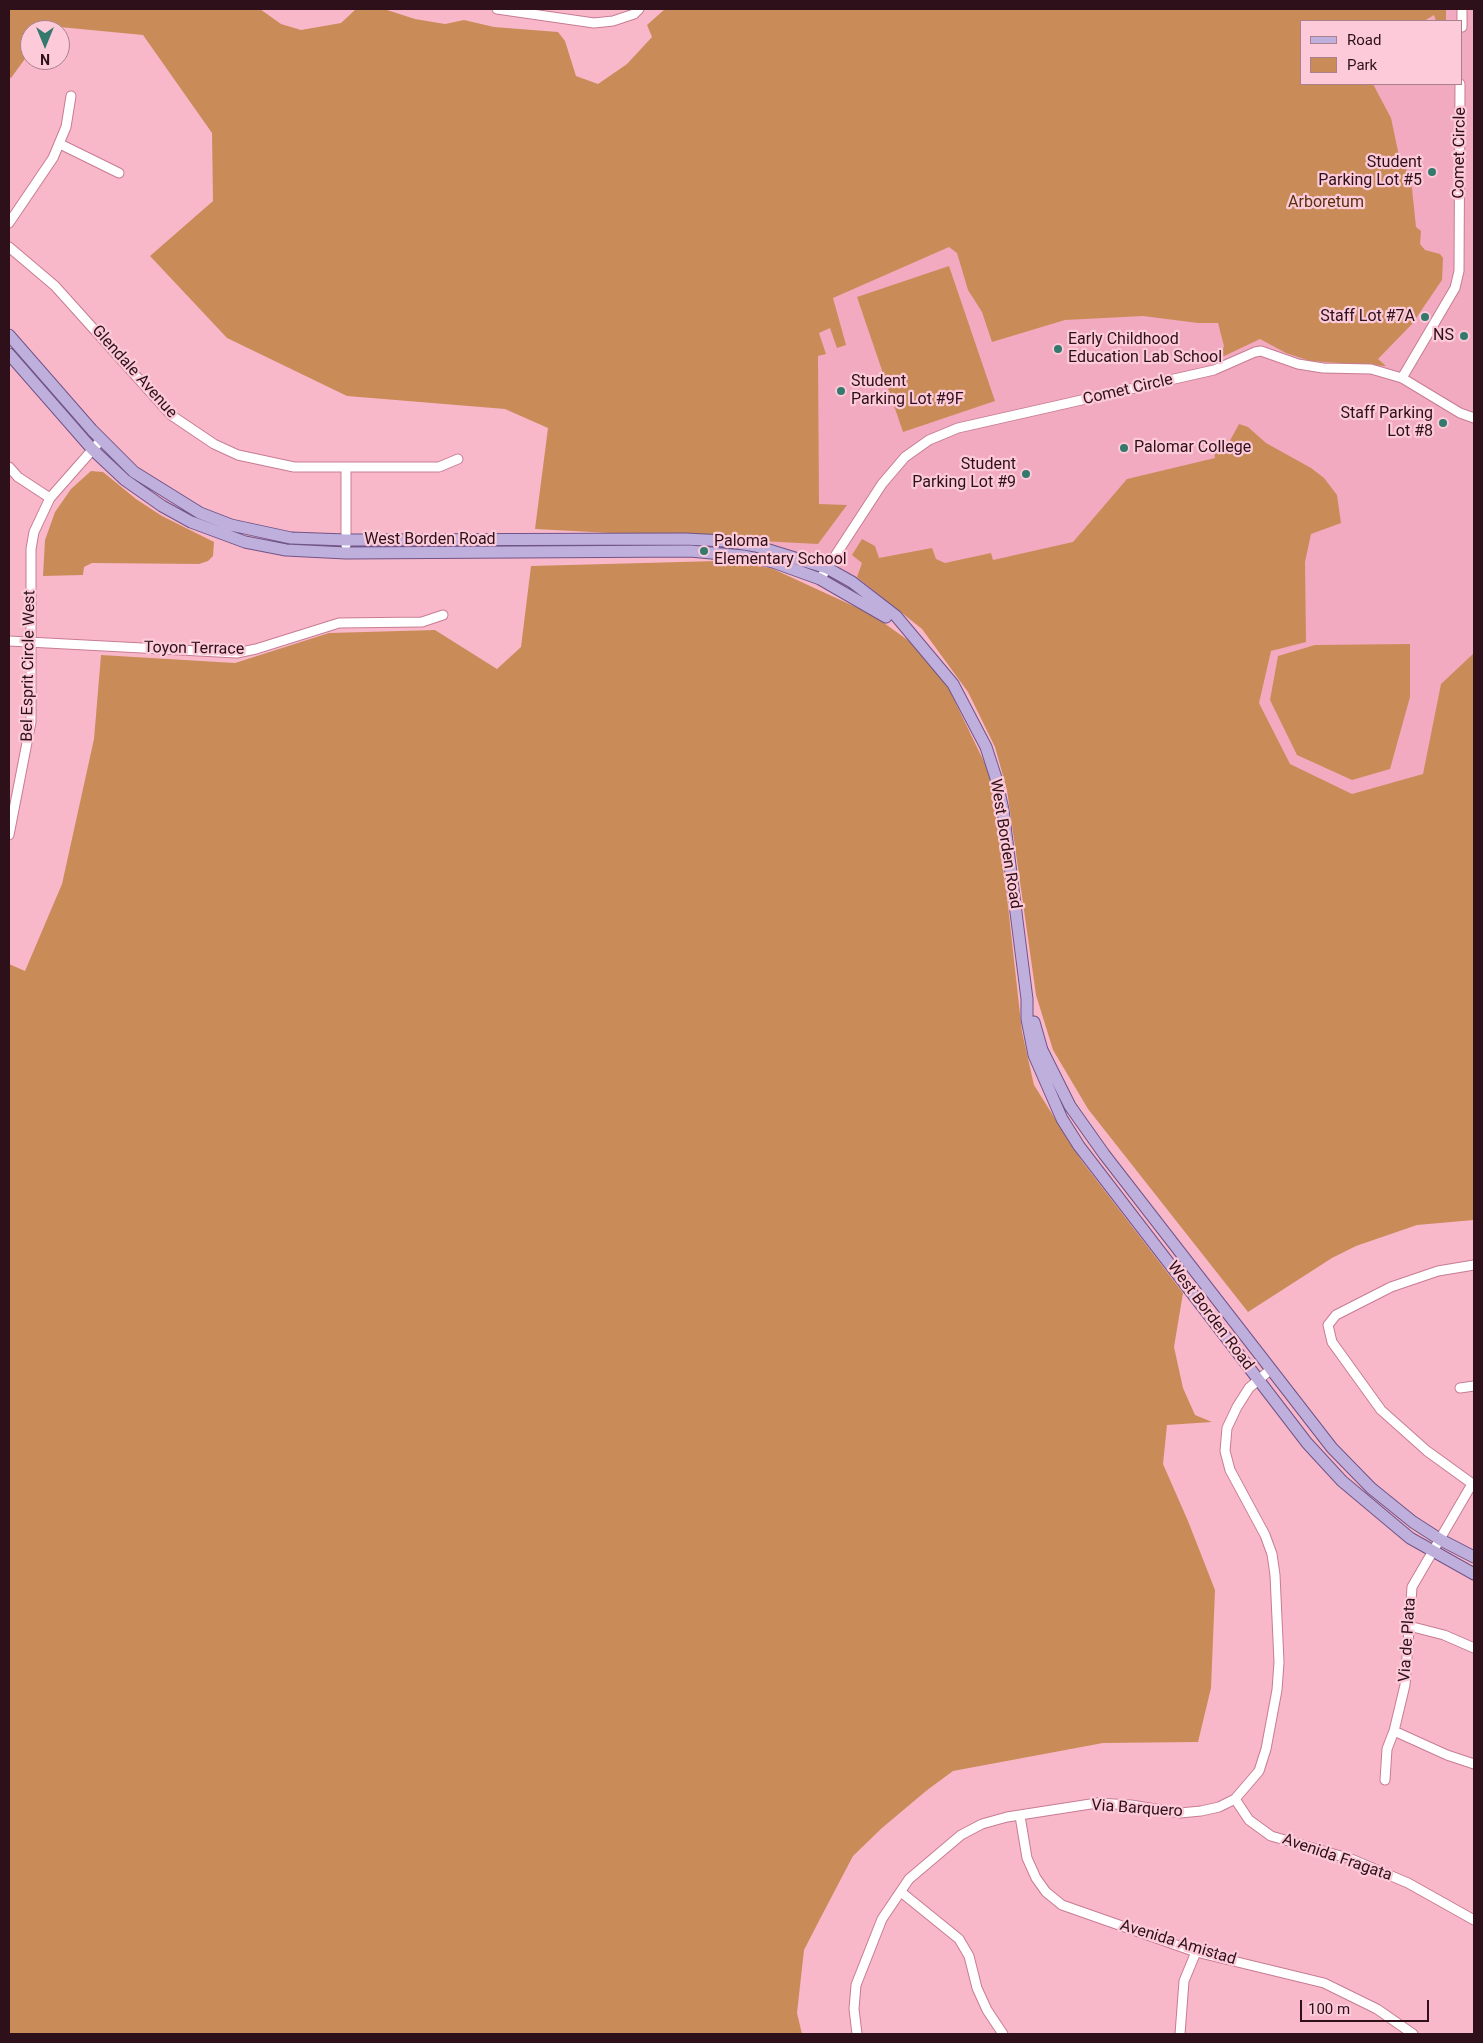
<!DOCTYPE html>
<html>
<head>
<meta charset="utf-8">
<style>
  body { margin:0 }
  #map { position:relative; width:1483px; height:2043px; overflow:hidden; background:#f9b8ca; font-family:Roboto,sans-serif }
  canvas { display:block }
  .frame { position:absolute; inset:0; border:10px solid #2d101a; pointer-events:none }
  .legend { position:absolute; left:1300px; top:20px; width:162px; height:65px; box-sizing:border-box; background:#fccad8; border:1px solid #a9808c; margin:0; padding:6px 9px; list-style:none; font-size:15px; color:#2d101a }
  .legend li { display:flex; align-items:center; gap:10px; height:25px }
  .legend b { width:25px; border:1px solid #a9808c }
  .north { position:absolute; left:20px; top:20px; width:50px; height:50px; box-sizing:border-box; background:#fccad8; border:1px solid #a9808c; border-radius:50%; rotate:180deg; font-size:14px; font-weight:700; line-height:20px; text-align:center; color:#2d101a }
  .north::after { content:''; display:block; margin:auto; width:18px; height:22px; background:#34796d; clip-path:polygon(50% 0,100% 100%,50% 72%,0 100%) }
  .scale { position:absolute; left:1300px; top:2000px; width:129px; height:22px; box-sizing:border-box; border:2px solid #2d101a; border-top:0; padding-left:6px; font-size:15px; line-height:18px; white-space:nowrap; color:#2d101a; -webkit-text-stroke:4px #fccad8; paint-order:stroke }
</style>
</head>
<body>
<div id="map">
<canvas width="1483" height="2043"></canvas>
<div class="frame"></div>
<ul class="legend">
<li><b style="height:6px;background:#bfafdc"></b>Road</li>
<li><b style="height:14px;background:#c98c59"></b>Park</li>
</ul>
<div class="north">N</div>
<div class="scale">100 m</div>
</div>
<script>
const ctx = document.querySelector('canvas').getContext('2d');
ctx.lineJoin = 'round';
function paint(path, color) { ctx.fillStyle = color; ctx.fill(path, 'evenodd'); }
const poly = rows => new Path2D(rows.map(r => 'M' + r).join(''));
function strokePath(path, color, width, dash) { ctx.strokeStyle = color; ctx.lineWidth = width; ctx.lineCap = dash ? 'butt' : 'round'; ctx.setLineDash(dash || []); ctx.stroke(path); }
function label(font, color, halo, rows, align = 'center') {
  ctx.font = font + ' Roboto,sans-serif'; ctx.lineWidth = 4.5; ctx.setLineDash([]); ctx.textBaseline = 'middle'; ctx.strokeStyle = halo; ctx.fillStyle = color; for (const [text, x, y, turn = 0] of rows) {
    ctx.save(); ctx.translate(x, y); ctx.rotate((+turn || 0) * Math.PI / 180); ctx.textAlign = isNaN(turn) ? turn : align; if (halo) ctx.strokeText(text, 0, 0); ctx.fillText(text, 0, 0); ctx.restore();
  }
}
paint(poly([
  [1000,9,1474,9,1474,1060,1164,610,871,602,814,571,770,555,783,145],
  [1302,21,1462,21,1462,84,1302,84]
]), '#f1aabf');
paint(poly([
  [9,9,260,9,281,24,301,30,341,23,356,9,384,9,415,19,445,24,464,20,494,27,558,32,565,41,576,76,598,84,627,64,652,37,647,25,665,9,1446,9,1446,21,1436,21,1434,15,1424,21,1302,21,1302,84,1373,84,1391,118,1399,156,1411,179,1416,227,1421,231,1420,244,1425,250,1440,254,1443,258,1442,280,1412,324,1378,359,1386,366,1310,361,1286,353,1260,339,1220,358,1224,346,1218,323,1198,323,1143,316,1065,320,992,342,982,312,968,290,957,253,949,247,833,298,846,345,837,348,830,328,819,333,826,354,818,356,819,504,847,505,818,544,535,529,548,428,505,409,347,396,227,338,150,256,213,201,212,133,143,35,49,26,46,30,30,30,30,52,11,78,9,77],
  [949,266,995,401,903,432,857,297],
  [1239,424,1248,427,1266,443,1311,468,1324,478,1337,495,1341,523,1311,534,1305,562,1306,642,1271,651,1259,703,1290,764,1352,794,1423,774,1441,684,1474,653,1474,1220,1417,1225,1356,1246,1332,1258,1248,1312,1088,1109,1053,1050,1036,995,1007,790,995,747,968,692,922,629,857,577,862,563,852,555,862,539,875,546,879,558,932,548,936,559,945,563,991,553,993,560,1073,542,1127,479,1215,458,1214,451,1227,446],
  [91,471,103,472,136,499,162,516,214,542,213,556,208,561,199,564,92,563,84,567,83,575,43,576,45,540,55,512,71,489],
  [718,561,771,568,873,615,909,641,945,681,990,774,1007,897,1022,1032,1034,1085,1081,1160,1183,1293,1174,1347,1183,1388,1195,1415,1212,1422,1167,1425,1163,1464,1188,1521,1215,1590,1211,1688,1198,1742,1103,1743,953,1771,926,1791,882,1828,853,1856,821,1917,804,1950,797,2013,802,2034,9,2034,9,964,25,971,62,884,94,739,101,655,235,663,329,633,435,630,497,669,521,647,531,566],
  [1410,644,1410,697,1390,769,1352,780,1297,755,1270,700,1278,656,1315,645]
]), '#c98c59');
const minor = poly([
  [497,9,594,23,613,21,634,14,639,9],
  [1462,27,1462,9],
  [60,144,119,173],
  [9,223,53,158,66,127,71,96],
  [9,247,55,286,171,415,214,444,238,455,294,467,439,467,458,459],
  [1402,378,1455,288,1459,271,1460,84],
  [9,467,18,477,50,498],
  [346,545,346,468],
  [820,579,882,484,905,457,929,440,958,428,1214,370,1255,352,1261,351,1298,364,1323,368,1371,369,1402,378,1460,413,1474,418],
  [9,641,237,653,256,649,339,623,422,622,443,615],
  [9,835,31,722,31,549,34,532,50,498,101,440],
  [1474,1265,1438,1271,1391,1287,1336,1315,1328,1325,1332,1342,1381,1410,1427,1451,1474,1485],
  [1460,1388,1474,1386],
  [1409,1626,1444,1635,1474,1648],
  [1394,1731,1447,1755,1474,1764],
  [1385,1780,1387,1749,1394,1731,1405,1685,1412,1587,1472,1484],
  [1235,1799,1249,1820,1271,1836,1351,1859,1408,1883,1474,1920],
  [1020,1816,1027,1858,1036,1878,1046,1892,1062,1905,1196,1952,1324,1983,1377,2009,1413,2034],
  [901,1892,959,1939,969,1956,977,1988,987,2010,1003,2034],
  [857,2034,854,2009,856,1985,882,1919,909,1879,961,1835,982,1824,1007,1817,1097,1803,1131,1805,1180,1813,1201,1811,1219,1807,1235,1799,1259,1771,1266,1749,1277,1690,1279,1662,1275,1575,1272,1554,1265,1535,1230,1470,1225,1451,1227,1428,1237,1407,1249,1388,1270,1370],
  [1180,2034,1184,1981,1196,1952]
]);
const major = poly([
  [9,335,92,430,134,472,200,513,231,525,291,538,346,540,685,539,725,541,756,546,827,568,852,582,896,616,953,684,986,747,996,778,1003,810,1027,999,1027,1019,1034,1055,1062,1119,1079,1146,1307,1443,1342,1481,1410,1538,1474,1574],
  [9,354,92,449,125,480,162,506,191,522,245,542,286,550,346,553,690,551,743,556,773,562,820,579,886,617],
  [1034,1022,1042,1050,1070,1106,1104,1154,1332,1448,1371,1488,1413,1522,1441,1540,1474,1557]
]);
strokePath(minor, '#c87c93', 11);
strokePath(major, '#715488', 13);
strokePath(minor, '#fff', 9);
strokePath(major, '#bfafdc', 11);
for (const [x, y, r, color] of [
  [1432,172,5,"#34796d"],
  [1425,317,5,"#34796d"],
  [1464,336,5,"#34796d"],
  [1058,349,5,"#34796d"],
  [841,391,5,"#34796d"],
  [1443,423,5,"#34796d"],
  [1124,448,5,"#34796d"],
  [1026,474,5,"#34796d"],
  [704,551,5,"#34796d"]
]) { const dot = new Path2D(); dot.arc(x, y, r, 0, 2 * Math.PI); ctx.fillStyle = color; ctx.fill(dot); strokePath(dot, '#fccad8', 2); }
label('16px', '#2d101a', '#fccad8', [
  ["Comet Circle",1460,153,-89],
  ["Glendale Avenue",134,372,48],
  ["Comet Circle",1128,390,-13],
  ["West Borden Road",430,540],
  ["Toyon Terrace",194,649,1],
  ["Bel Esprit Circle West",29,666,-89],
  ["West Borden Road",1005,844,81],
  ["West Borden Road",1210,1316,53],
  ["Via de Plata",1408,1640,-86],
  ["Via Barquero",1137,1809,4],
  ["Avenida Fragata",1337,1858,19],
  ["Avenida Amistad",1178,1943,17]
]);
label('16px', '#2d101a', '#fccad8', [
  ["Student",1422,163],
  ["Parking Lot #5",1422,181],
  ["Staff Lot #7A",1415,317],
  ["NS",1454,336],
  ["Early Childhood",1068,340,"left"],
  ["Education Lab School",1068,358,"left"],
  ["Student",851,382,"left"],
  ["Parking Lot #9F",851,400,"left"],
  ["Staff Parking",1433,414],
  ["Lot #8",1433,432],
  ["Palomar College",1134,448,"left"],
  ["Student",1016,465],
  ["Parking Lot #9",1016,483],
  ["Paloma",714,542,"left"],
  ["Elementary School",714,560,"left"]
], 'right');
label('16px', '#58320d', '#fccad8', [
  ["Arboretum",1326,203]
]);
</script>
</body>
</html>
